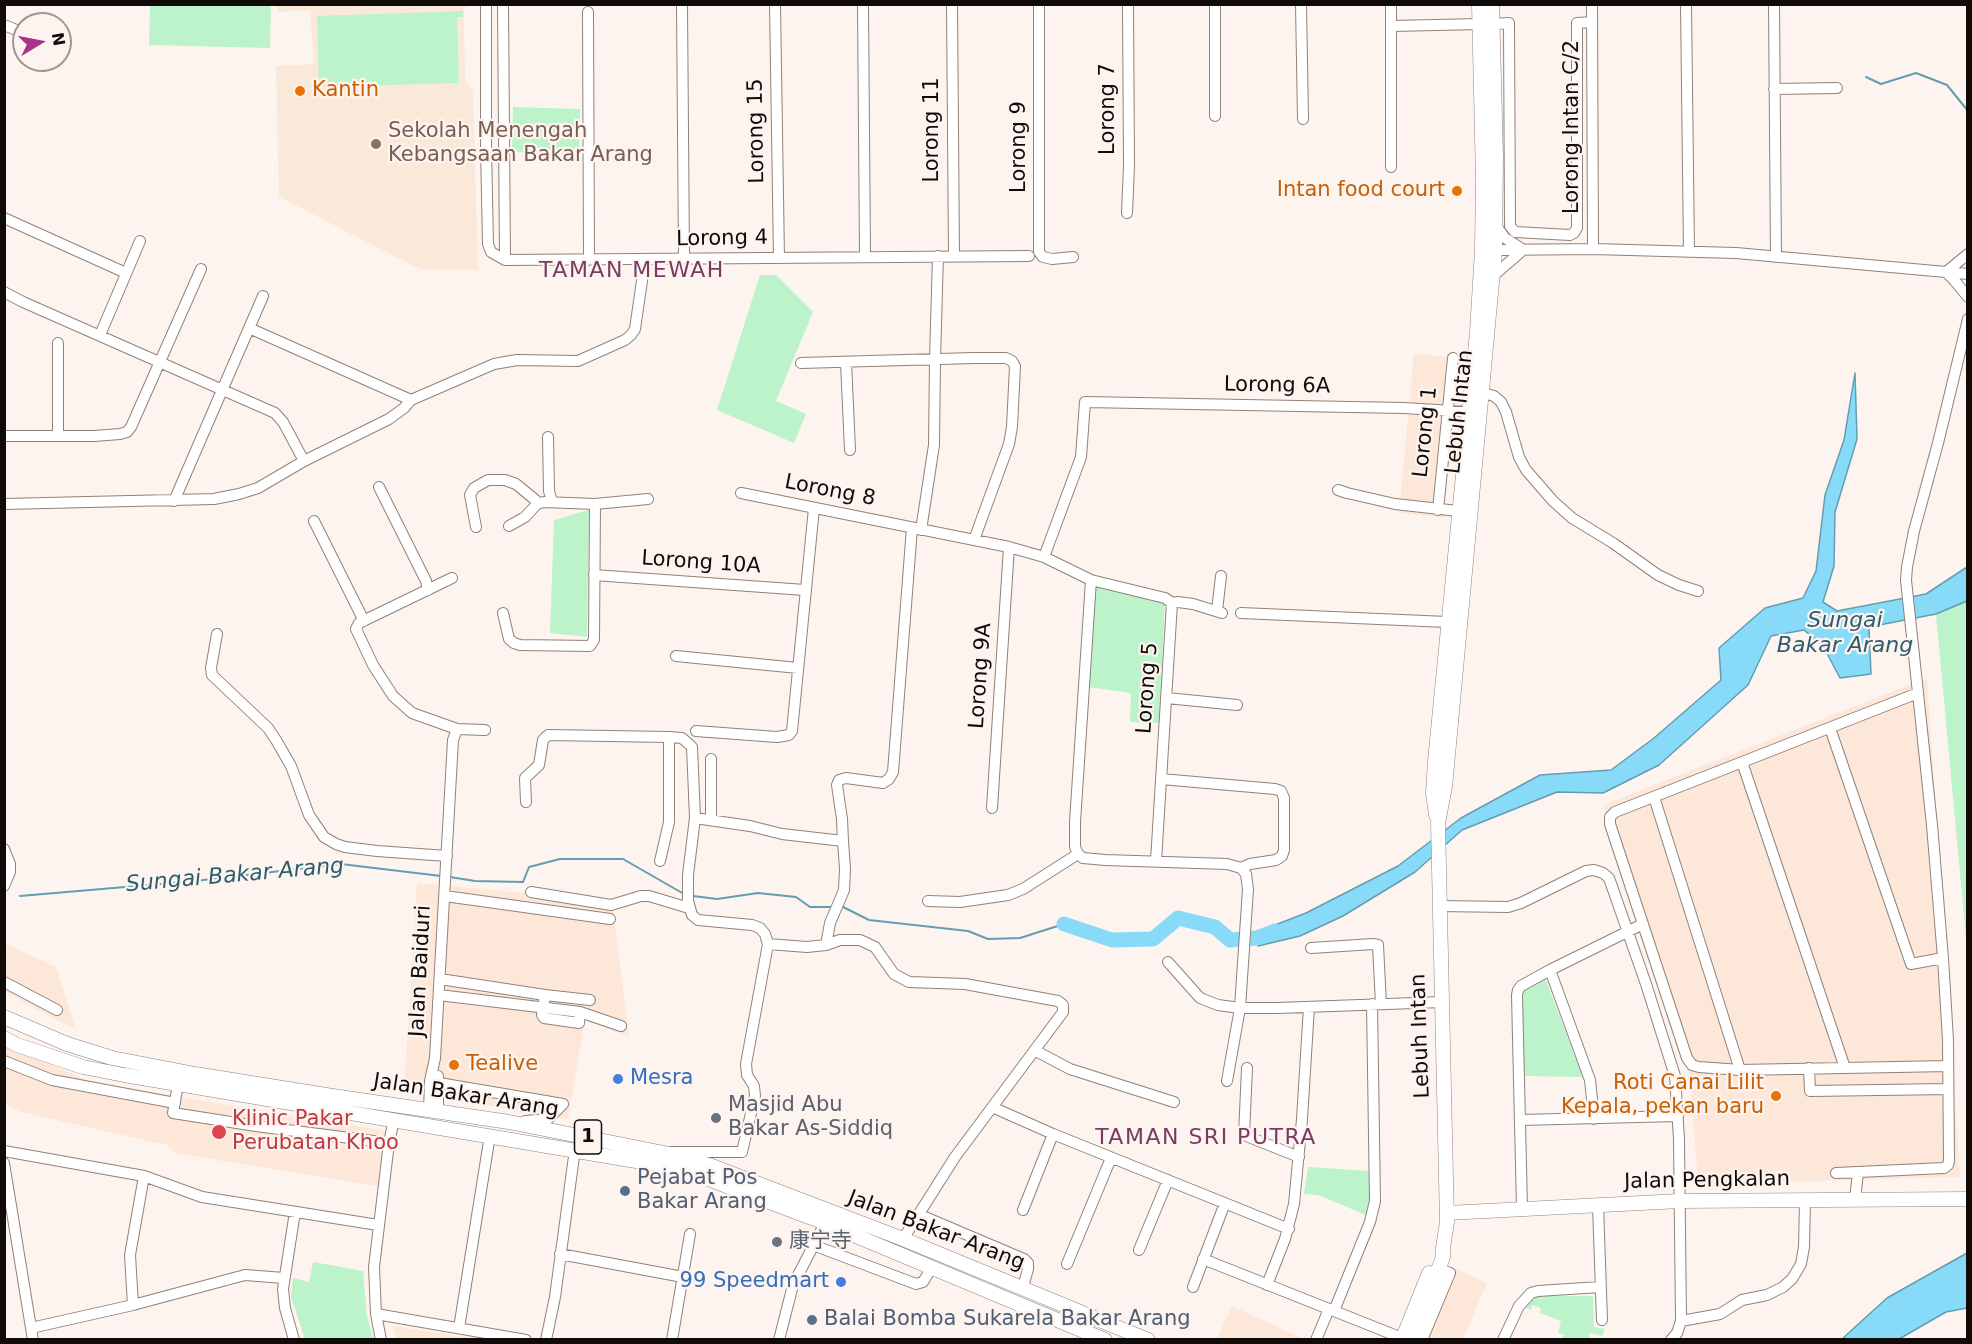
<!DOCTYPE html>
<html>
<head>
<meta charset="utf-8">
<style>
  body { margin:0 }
  #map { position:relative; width:1972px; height:1344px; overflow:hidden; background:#fdf4ef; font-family:"DejaVu Sans",sans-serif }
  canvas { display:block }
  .frame { position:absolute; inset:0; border:6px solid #100b08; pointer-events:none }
  .north { position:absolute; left:12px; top:12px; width:60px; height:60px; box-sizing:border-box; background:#fdf4ef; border:2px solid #9e9793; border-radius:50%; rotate:80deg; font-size:16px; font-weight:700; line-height:24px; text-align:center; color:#100b08 }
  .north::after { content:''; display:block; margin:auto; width:21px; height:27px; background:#aa3288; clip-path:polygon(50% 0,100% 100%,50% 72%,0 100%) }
</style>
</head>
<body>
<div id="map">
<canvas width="1972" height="1344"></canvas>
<div class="frame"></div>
<div class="north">N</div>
</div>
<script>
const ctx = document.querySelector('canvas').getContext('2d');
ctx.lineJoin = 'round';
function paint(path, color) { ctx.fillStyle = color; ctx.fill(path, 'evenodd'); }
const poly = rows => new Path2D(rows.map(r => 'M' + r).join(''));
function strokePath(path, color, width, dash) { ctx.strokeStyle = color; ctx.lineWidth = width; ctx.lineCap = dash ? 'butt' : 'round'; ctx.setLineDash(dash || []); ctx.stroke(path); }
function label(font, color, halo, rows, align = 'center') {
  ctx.font = font + ' "DejaVu Sans","Noto Sans SC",sans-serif'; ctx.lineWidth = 4.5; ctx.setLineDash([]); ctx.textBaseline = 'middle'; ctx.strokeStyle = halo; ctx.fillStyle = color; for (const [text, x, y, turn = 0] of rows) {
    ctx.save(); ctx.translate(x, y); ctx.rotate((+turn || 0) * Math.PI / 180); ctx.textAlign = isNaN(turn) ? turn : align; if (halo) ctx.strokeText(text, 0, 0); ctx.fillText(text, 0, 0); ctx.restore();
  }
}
paint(poly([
  [1414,354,1458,358,1444,517,1399,513],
  [1927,678,1960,1177,1698,1184,1690,1078,1603,805],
  [417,883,612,901,629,1037,585,1020,568,1119,404,1090],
  [4,943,56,967,76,1030,5,992],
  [4,1044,91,1082,398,1133,388,1188,174,1153,167,1145,21,1112,5,1104],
  [1449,1266,1487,1283,1463,1339,1418,1340],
  [1232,1306,1304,1339,1217,1339]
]), '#fde7d9');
paint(poly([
  [278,5,467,5,464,10,465,80,473,91,478,270,420,269,279,197,276,66,314,64,310,10,278,12],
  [393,1326,476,1339,397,1339]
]), '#fae9d8');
paint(poly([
  [150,5,271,5,270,48,149,45],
  [463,11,463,17,457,17,459,83,319,87,317,16],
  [513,107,580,109,579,154,512,152],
  [760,275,776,275,813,312,776,401,806,414,794,443,717,410],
  [589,510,587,637,550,633,554,520],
  [1093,584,1165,603,1159,723,1130,722,1131,693,1088,687],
  [1967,601,1967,949,1936,614],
  [1545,978,1579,1067,1583,1077,1524,1076,1522,993,1526,987],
  [1308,1167,1369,1171,1371,1199,1366,1215,1318,1195,1304,1194],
  [313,1262,363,1271,367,1315,373,1339,305,1339,291,1297,293,1278,309,1282],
  [1535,1296,1593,1296,1594,1327,1605,1329,1602,1336,1590,1333,1589,1339,1562,1339,1564,1335,1558,1333,1561,1321,1540,1313,1541,1308,1532,1305,1531,1310,1523,1306]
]), '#bcf3cb');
const water = poly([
  [1855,373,1857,439,1835,512,1834,566,1823,602,1837,611,1926,594,1967,567,1967,601,1936,614,1869,627,1871,674,1840,678,1823,646,1804,630,1771,636,1748,685,1659,765,1603,793,1557,792,1462,830,1415,872,1343,916,1300,936,1258,946,1257,932,1306,913,1398,866,1461,818,1540,775,1611,770,1654,738,1721,680,1719,648,1765,608,1803,598,1816,571,1825,495,1844,440,1855,373],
  [1967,1253,1967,1308,1946,1312,1899,1339,1842,1339,1887,1298,1967,1253]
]);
paint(water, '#88dbf8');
strokePath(water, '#649db0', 1.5);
strokePath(poly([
  [1866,77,1881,84,1916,73,1947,85,1968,111],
  [450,877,475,881,523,882,529,867,560,859,623,859,684,894],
  [20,896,195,881,341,864,441,876],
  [693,896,717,899,758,893,796,897,810,907,833,907],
  [841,906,869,920,968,931,988,939,1020,938,1064,924]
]), '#649db0', 2);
strokePath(poly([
  [1064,924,1112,940,1153,939,1178,918,1215,927,1230,940,1257,938,1275,931]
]), '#88dbf8', 15);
const minor = poly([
  [486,4,486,147,488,244,491,252,505,260,1029,256],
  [503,4,505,260],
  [682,4,684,259],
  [775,4,779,258],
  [863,4,865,257],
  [952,4,954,256],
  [1039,4,1039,252,1043,257,1052,259,1073,257],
  [1215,4,1215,116],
  [1301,4,1303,119],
  [1391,4,1391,167],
  [1592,4,1593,249],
  [1686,4,1689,252],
  [1774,4,1776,257],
  [588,12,589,260],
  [1492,24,1509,23,1510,226,1515,232,1570,235,1574,233,1577,228,1577,23,1592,22],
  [4,25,24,33],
  [1391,26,1480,24],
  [1774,89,1837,88],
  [1127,213,1129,166,1128,4],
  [4,218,126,273],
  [1496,226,1505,238,1522,249],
  [1489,250,1593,249,1736,253,1968,274],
  [1946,272,1954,280,1968,297],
  [1946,272,1968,254],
  [1493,276,1523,250],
  [4,292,23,302,275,413,283,422,304,461],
  [249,328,411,400],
  [100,335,140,241],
  [58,343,58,435],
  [846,362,850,450],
  [801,363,974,358,1006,358,1012,361,1015,366,1012,427,1009,444,974,540],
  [1483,393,1494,396,1501,402,1506,412,1519,457,1526,470,1553,501,1572,518,1613,543,1658,575,1679,585,1698,591],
  [4,436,94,436,120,434,127,432,131,427,201,269],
  [548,437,549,491,552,502],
  [379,487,426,581,428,590],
  [1338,490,1347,493,1395,504,1458,511],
  [741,493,1009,547,1044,557,1091,580,1165,598,1172,603,1156,861],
  [174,501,263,296],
  [4,504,214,499,239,494,258,488,304,461,389,419,404,408,411,400,494,364,517,360,578,361,625,340,631,335,635,329,645,260],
  [1438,510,1453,358],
  [314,521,364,621],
  [509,526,525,517,537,504,544,502,595,504],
  [476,527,470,495,474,488,488,480,505,480,516,484,539,503],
  [921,530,934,445,935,359,938,256],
  [1044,557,1081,457,1085,402,1404,408,1469,412],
  [594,575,805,590],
  [452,578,359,623,356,629,373,665,393,696,412,713,457,729,485,730],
  [1091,580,1075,822,1075,847,1078,854,1083,858,1105,860,1227,864,1241,868,1246,874,1248,889,1240,1008,1278,1008,1442,1002],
  [1172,603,1178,602,1193,604,1222,613],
  [1217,611,1221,576],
  [503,613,509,639,514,643,520,645,590,646,594,640,595,504,648,499],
  [1241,613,1447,622],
  [217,634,211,668,212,675,268,728,276,740,291,766,309,815,324,837,336,844,345,847,377,851,447,856],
  [676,656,798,668],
  [1918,693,1615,812,1610,817,1610,824,1687,1058,1692,1065,1699,1067,1740,1070,1948,1066],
  [1167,698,1237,705],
  [1830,728,1911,964,1943,958],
  [696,731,777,737,789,735,792,731,814,508],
  [1742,762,1845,1068],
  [1161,779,1275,789,1281,791,1284,798,1284,850,1282,856,1276,860,1250,864,1241,868],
  [1654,797,1740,1070],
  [526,802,525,778,539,765,543,740,548,735,669,737,682,738,692,747,695,818,688,875,688,901,692,915,698,920,752,925,760,928,765,934,768,944,746,1064,747,1075,754,1086,755,1096,742,1152,672,1152],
  [992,808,1009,547],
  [695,818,750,826,782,834,843,841,842,819,837,785,839,780,846,778,883,783,889,779,893,772,912,528],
  [711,820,711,759],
  [4,849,10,864,10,872,4,886],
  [660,861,669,822,669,737],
  [531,892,611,905,641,896,649,896,689,908],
  [445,896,610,919],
  [928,901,960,902,1008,895,1023,889,1078,854],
  [1439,906,1508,907,1521,903,1586,871,1594,870,1603,873,1609,878,1646,984,1675,1076,1679,1139,1681,1321,1677,1333,1671,1340],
  [768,944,807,947,826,945,840,940,860,940,875,947,894,974,909,982,965,984,1058,1001,1063,1005,1063,1012,955,1157,903,1239],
  [826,945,830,923,844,890,845,869,843,841],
  [1311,948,1373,944,1378,945,1381,1004],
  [1168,962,1200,998,1218,1005,1240,1008,1227,1081],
  [1550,970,1590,1080,1594,1119],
  [440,979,545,995],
  [4,982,57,1010],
  [439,995,580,1012,621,1026],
  [580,1012,579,1023,544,1018,542,1015,545,995,590,1000],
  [1036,1051,1070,1069,1174,1102],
  [4,1061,52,1080,175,1103],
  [1247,1068,1244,1135,1299,1157],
  [1809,1068,1810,1091,1948,1089],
  [438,1076,438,1112],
  [439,1083,563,1104],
  [178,1084,173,1113,256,1126,389,1143],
  [992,1107,1053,1134,1289,1229],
  [429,1111,430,1081,435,1058,453,740,457,729],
  [1520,1120,1678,1116],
  [525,1121,548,1119,563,1104],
  [4,1151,144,1176,202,1197,378,1225],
  [4,1163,33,1340],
  [1836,1173,1944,1168,1948,1165,1949,1161,1948,1040,1943,958,1932,825,1906,580,1907,567,1914,531,1938,443,1968,319],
  [1855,1200,1858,1172],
  [1598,1205,1602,1320],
  [1522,1208,1517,995,1518,990,1521,986,1550,970,1643,924],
  [1023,1210,1053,1134],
  [918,1214,1024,1259,1028,1263,1028,1269,1023,1287],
  [813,1245,916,1284,923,1282,932,1267],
  [1139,1250,1168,1180],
  [560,1254,683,1277],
  [1203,1259,1402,1338],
  [1067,1264,1111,1158],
  [1267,1285,1285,1239,1294,1204,1302,1119,1309,1007],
  [1193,1287,1225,1203],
  [133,1305,130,1255,144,1176],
  [1334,1311,1370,1222,1375,1201,1372,1004],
  [376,1314,526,1340],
  [1681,1321,1720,1314,1742,1300,1767,1295,1783,1287,1792,1279,1801,1264,1804,1247,1805,1200],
  [31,1328,133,1305,245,1275,284,1278],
  [459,1328,490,1135],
  [294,1340,285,1308,283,1289,295,1212],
  [381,1340,376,1314,374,1267,389,1143,394,1119],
  [546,1340,555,1297,575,1149],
  [672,1340,690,1234],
  [779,1340,793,1285,825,1223],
  [1316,1340,1329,1309],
  [1422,1340,1450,1273,1440,1269],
  [1503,1340,1519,1306,1531,1293,1538,1291,1600,1287]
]);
const major = poly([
  [1436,815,1433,793,1435,761,1477,332,1482,250,1483,179,1479,4],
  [4,1017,67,1044,112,1058,195,1074,326,1095,509,1122,674,1155,712,1166,903,1239,1148,1340],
  [4,1038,17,1045,83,1067,124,1075,660,1165,700,1176,825,1223,1105,1340],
  [1447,1213,1680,1201,1968,1199],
  [1402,1340,1429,1273],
  [1412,1340,1443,1257,1443,1248,1447,1222,1438,823,1445,787,1495,250,1496,157,1492,4]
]);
strokePath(minor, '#90827a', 12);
strokePath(major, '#90827a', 15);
strokePath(minor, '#fff', 10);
strokePath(major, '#fff', 14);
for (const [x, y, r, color] of [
  [300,91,6,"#e8710a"],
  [376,144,6,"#8d6e63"],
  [1457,191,6,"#e8710a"],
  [454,1065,6,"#e8710a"],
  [618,1079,6,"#3f7fe0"],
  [1776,1096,6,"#e8710a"],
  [716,1118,6,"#6b7280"],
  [219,1132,8,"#e0444e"],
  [625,1191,6,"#5c6f8a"],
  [777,1242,6,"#6b7280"],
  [841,1282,6,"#3f7fe0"],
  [812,1320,6,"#5c6f8a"]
]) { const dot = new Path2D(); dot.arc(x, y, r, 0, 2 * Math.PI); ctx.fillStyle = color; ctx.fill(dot); strokePath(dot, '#fdf4ef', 2); }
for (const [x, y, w] of [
  [588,1137,27]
]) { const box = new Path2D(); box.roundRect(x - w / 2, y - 17, w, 34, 4.5); ctx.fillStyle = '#fdf4ef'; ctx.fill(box); strokePath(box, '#100b08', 1.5); }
label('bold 20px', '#100b08', null, [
  ["1",588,1137]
]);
label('21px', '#c56008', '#fdf4ef', [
  ["Kantin",312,91],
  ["Intan food court",1445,191,"right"],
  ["Tealive",466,1065],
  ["Roti Canai Lilit",1764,1084,"right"],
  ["Kepala, pekan baru",1764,1108,"right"]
], 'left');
label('21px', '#100b08', '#fdf4ef', [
  ["Lorong 7",1109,109,-90],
  ["Lorong Intan C/2",1573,127,-90],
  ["Lorong 11",933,130,-90],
  ["Lorong 15",757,131,-91],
  ["Lorong 9",1020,147,-90],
  ["Lorong 4",722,239,-1],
  ["Lorong 6A",1277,386,1],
  ["Lebuh Intan",1460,412,-84],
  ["Lorong 1",1426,432,-84],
  ["Lorong 8",830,491,11],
  ["Lorong 10A",701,563,4],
  ["Lorong 9A",981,676,-86],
  ["Lorong 5",1148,688,-86],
  ["Jalan Baiduri",421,971,-87],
  ["Lebuh Intan",1421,1036,-92],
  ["Jalan Bakar Arang",466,1096,9],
  ["Jalan Pengkalan",1707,1181,-1],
  ["Jalan Bakar Arang",936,1231,21]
]);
label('21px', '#785e54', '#fdf4ef', [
  ["Sekolah Menengah",388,132],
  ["Kebangsaan Bakar Arang",388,156]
], 'left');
label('21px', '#366cbe', '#fdf4ef', [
  ["Mesra",630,1079],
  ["99 Speedmart",829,1282,"right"]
], 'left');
label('21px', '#5b616d', '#fdf4ef', [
  ["Masjid Abu",728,1106],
  ["Bakar As-Siddiq",728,1130],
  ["康宁寺",789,1242]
], 'left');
label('21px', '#be3a42', '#fdf4ef', [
  ["Klinic Pakar",232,1120],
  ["Perubatan Khoo",232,1144]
], 'left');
label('21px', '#4e5e75', '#fdf4ef', [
  ["Pejabat Pos",637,1179],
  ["Bakar Arang",637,1203],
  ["Balai Bomba Sukarela Bakar Arang",824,1320]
], 'left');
ctx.letterSpacing = '1.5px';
label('22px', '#783b64', '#fdf4ef', [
  ["TAMAN MEWAH",632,271],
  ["TAMAN SRI PUTRA",1206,1138]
]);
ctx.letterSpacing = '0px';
label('italic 22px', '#2d5c6c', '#fdf4ef', [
  ["Sungai",1845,621],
  ["Bakar Arang",1845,646],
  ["Sungai Bakar Arang",235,876,-5]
]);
</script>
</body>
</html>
